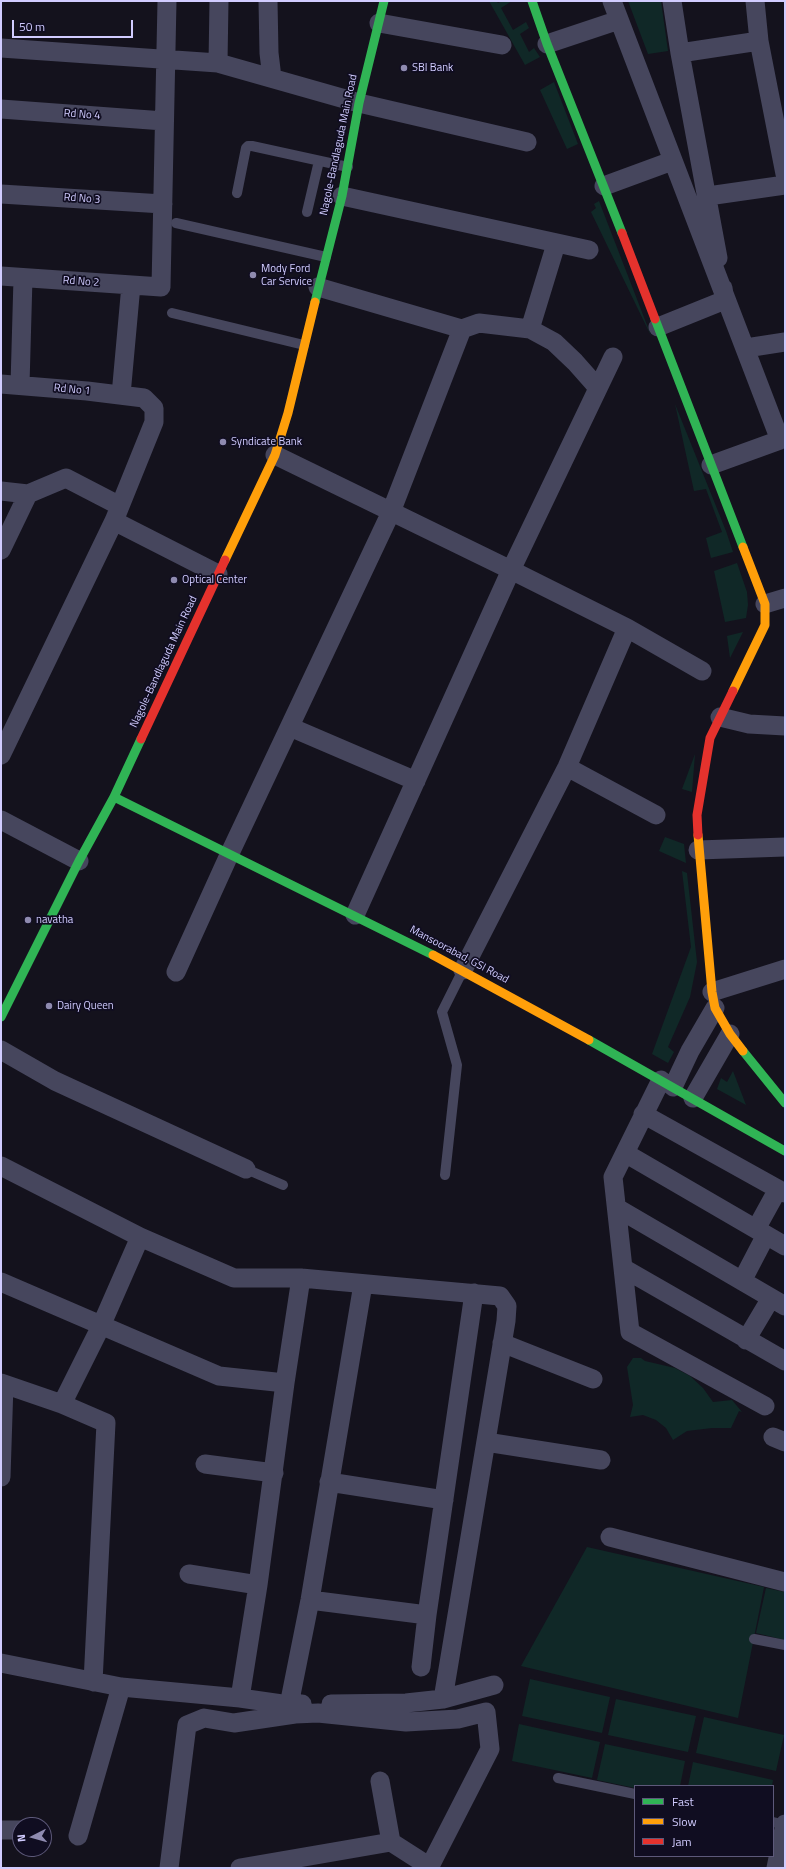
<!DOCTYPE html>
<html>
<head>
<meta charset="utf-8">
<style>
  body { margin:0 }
  #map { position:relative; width:786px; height:1869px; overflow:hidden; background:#14121d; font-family:"Titillium Web",sans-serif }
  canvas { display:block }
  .frame { position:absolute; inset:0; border:2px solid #d1ccff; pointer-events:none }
  .legend { position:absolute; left:634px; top:1785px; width:140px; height:72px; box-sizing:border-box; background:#100d21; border:1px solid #5d597a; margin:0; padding:5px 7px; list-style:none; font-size:12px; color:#d1ccff }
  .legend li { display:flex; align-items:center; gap:8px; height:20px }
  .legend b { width:20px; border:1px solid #5d597a }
  .north { position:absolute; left:12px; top:1817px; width:40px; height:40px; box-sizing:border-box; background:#100d21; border:1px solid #5d597a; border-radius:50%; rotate:264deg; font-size:11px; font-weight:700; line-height:16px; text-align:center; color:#d1ccff }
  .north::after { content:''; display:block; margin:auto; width:14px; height:18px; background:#8f8bb0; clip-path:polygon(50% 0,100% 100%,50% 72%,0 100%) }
  .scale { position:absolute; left:12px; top:20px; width:121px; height:18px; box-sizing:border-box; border:2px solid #d1ccff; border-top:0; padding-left:5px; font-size:12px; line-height:14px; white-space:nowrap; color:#d1ccff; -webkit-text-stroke:3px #100d21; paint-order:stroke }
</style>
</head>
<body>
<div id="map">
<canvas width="786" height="1869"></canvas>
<div class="frame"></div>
<ul class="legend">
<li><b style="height:5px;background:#30b455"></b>Fast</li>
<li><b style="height:5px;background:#ff9f0a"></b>Slow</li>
<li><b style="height:5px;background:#e5322d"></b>Jam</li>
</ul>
<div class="north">N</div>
<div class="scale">50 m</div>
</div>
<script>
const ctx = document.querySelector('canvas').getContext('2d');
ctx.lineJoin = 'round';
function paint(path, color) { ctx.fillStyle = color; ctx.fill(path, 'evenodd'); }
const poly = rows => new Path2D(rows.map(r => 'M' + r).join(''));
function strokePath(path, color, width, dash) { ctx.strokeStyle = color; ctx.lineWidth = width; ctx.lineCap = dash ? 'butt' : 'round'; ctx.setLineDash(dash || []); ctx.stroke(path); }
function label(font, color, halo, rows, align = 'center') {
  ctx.font = font + ' "Titillium Web",sans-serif'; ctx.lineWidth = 3.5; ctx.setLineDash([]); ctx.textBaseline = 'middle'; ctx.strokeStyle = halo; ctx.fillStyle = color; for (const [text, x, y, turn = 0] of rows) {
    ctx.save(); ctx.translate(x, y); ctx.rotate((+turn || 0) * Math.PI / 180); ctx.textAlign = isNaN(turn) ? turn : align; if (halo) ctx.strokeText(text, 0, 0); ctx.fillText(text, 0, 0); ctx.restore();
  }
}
paint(poly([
  [489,1,496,1,498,3,502,1,512,1,501,8,513,30,526,22,529,28,520,34,529,52,534,48,540,57,525,65],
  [628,1,661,1,668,51,648,54],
  [554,82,578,144,567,149,540,90],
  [599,201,652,338,591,212,596,208,594,204],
  [675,404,726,531,733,552,711,558,706,538,722,532,706,489,694,491],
  [737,563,747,592,748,605,746,618,725,622,714,571],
  [743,632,730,658,727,636],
  [695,754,692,792,682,789],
  [665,837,684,844,686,863,659,851],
  [682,871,687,873,697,962,690,997,668,1047,674,1052,668,1063,652,1054,691,947],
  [733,1071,746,1105,717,1089,721,1078,727,1082],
  [633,1358,641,1358,645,1361,675,1368,690,1376,703,1388,713,1402,732,1400,742,1412,739,1411,731,1428,712,1428,687,1431,673,1440,666,1428,656,1420,643,1415,630,1417,633,1405,627,1367],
  [587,1547,764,1587,738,1718,521,1666],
  [766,1588,785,1592,785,1640,756,1633],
  [530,1679,610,1697,602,1733,522,1716],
  [616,1699,696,1716,688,1752,608,1735],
  [704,1717,784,1735,776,1771,696,1753],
  [519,1724,600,1742,592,1778,512,1761],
  [605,1744,685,1761,680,1786,635,1786,635,1788,597,1780],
  [693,1762,773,1780,772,1786,688,1786]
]), '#102827');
strokePath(poly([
  [237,193,246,148,248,146,252,146,348,167],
  [307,212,319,161],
  [176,223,326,257],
  [172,313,304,345],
  [246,1169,283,1185],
  [445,1175,457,1065,442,1012,463,970],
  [754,1639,785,1645],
  [558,1778,635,1794],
  [773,1822,785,1825]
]), '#46465d', 10);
strokePath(poly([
  [268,1,269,53,272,78],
  [612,1,780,440,711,465],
  [672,1,680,53,718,258],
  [755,1,759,41,785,174],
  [379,23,502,45],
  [547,44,619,20],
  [1,48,218,63,359,103,527,142],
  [680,53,759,41],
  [218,63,219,1],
  [1,109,164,121],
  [604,186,672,161],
  [1,194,163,204],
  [342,196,589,250],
  [708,196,785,185],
  [1,276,161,287,167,1],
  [318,287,462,329],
  [658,327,725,300,723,288],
  [530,329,556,244],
  [746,348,785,342],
  [1,384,87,391,144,398,154,408,154,422,114,521,1,755],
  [20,385,23,278],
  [121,395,131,285],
  [275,455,511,570,627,628,702,671],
  [1,491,28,494,66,478,120,506],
  [114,521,218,574],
  [1,550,28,494],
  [765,604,785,598],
  [720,717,749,724,785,726],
  [290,727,416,781],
  [567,767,656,815],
  [1,820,79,861],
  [698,850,785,847],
  [355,915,511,570,613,357],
  [463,970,567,767,627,628],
  [176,972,230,853,391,512,462,329,479,323,530,329,554,342,575,362,598,388],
  [712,992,785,969],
  [1,1050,55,1081,246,1169],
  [661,1080,613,1177,630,1332,765,1406],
  [673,1087,690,1051,715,1008],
  [693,1098,730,1034],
  [643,1114,785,1193],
  [625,1153,785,1246],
  [1,1166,140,1237,234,1278,301,1278,500,1296,507,1306,506,1321,443,1699],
  [617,1208,785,1306],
  [756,1229,778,1189],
  [623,1268,785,1361],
  [742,1281,766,1235],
  [1,1282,219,1376,285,1383],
  [746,1340,771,1298],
  [502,1343,593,1379],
  [1,1383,62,1404,101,1326,140,1237],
  [62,1404,106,1423,93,1682],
  [773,1437,785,1442],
  [486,1442,601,1460],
  [205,1464,274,1473],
  [1,1477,4,1384],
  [329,1482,444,1500],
  [610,1537,785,1582],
  [189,1574,258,1585],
  [310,1600,427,1615],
  [1,1663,121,1687,240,1698,258,1585,285,1383,301,1278],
  [421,1667,427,1615,474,1293],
  [240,1698,289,1705,302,1704],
  [331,1704,406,1703,443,1699,494,1685],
  [289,1705,310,1600,363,1284],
  [380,1781,391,1842,430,1867],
  [1,1830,20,1830],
  [78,1836,121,1687],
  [169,1868,187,1725,204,1718,234,1723,295,1714,318,1713,406,1722,458,1719,486,1712,490,1749,429,1868],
  [240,1868,391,1842],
  [776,1868,785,1824]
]), '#46465d', 19);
strokePath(poly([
  [532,1,547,44,622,233],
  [315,302,342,196,359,103,384,1],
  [655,319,743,547],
  [114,797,433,955],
  [1,1017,79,861,114,797,141,739],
  [589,1040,785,1151],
  [743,1051,785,1103]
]), '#30b455', 9);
strokePath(poly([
  [225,560,275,455,288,413,315,302],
  [733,691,765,625,765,604,743,547],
  [698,835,712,992,715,1008,730,1034,743,1051],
  [433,955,589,1040]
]), '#ff9f0a', 9);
strokePath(poly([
  [622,233,655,319],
  [141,739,225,560],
  [698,835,697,815,710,738,733,691]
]), '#e5322d', 9);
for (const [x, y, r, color] of [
  [404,68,4,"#8f8bb0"],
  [253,275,4,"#8f8bb0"],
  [223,442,4,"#8f8bb0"],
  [174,580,4,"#8f8bb0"],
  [28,920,4,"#8f8bb0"],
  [49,1006,4,"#8f8bb0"]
]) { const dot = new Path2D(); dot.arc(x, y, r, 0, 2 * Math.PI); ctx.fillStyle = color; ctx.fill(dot); strokePath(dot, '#100d21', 1.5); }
label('11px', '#d1ccff', '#100d21', [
  ["SBI Bank",412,68],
  ["Mody Ford",261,269],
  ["Car Service",261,282],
  ["Syndicate Bank",231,442],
  ["Optical Center",182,580],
  ["navatha",36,920],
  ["Dairy Queen",57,1006]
], 'left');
label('11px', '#d1ccff', '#100d21', [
  ["Rd No 4",82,115,4],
  ["Nagole-Bandlaguda Main Road",339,145,-78],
  ["Rd No 3",82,199,4],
  ["Rd No 2",81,282,4],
  ["Rd No 1",72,390,5],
  ["Nagole-Bandlaguda Main Road",164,662,-65],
  ["Mansoorabad, GSI Road",459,955,28]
]);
</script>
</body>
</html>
